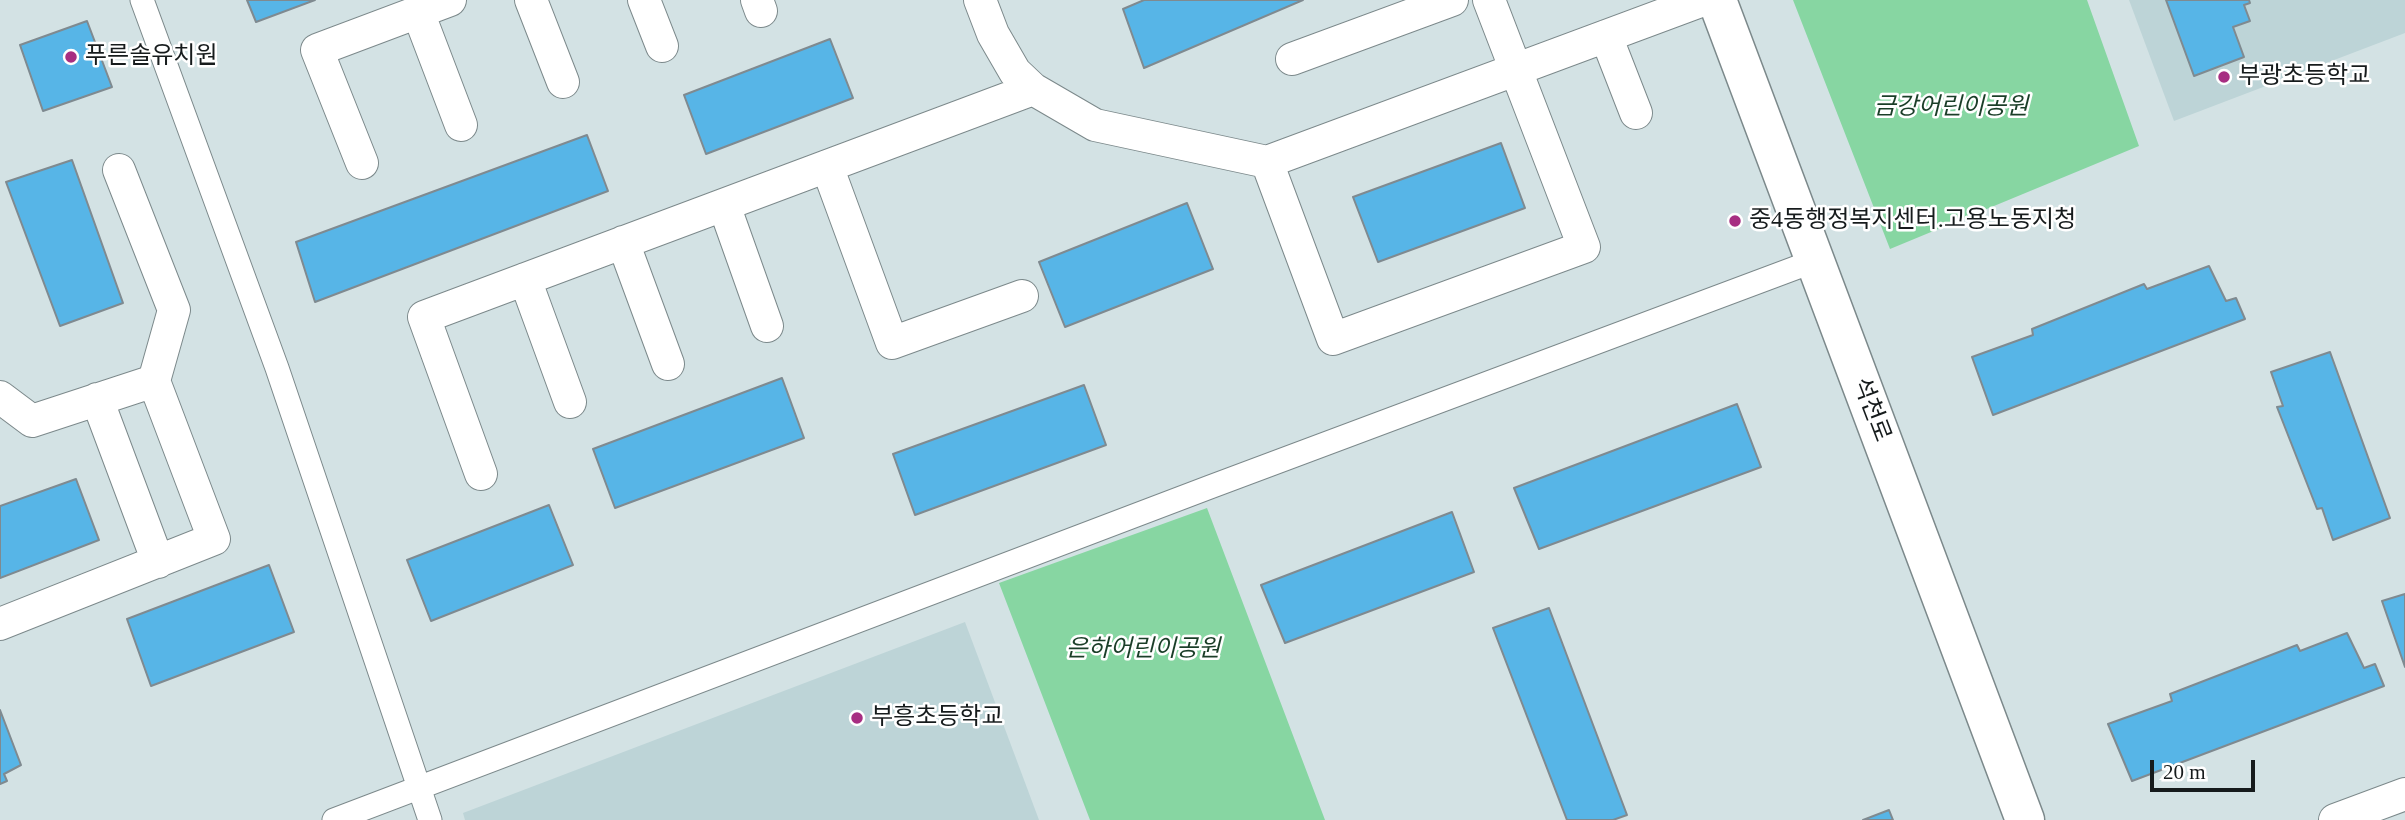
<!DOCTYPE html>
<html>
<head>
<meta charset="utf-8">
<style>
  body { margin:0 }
  #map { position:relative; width:2405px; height:820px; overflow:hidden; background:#d3e2e4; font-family:"Times New Roman",serif }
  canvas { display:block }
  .scale { position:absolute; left:2150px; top:760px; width:105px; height:32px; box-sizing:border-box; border:4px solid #161b1c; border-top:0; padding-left:9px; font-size:21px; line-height:24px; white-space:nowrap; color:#161b1c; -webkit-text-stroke:5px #fff; paint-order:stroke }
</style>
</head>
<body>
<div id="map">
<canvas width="2405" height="820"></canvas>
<div class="scale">20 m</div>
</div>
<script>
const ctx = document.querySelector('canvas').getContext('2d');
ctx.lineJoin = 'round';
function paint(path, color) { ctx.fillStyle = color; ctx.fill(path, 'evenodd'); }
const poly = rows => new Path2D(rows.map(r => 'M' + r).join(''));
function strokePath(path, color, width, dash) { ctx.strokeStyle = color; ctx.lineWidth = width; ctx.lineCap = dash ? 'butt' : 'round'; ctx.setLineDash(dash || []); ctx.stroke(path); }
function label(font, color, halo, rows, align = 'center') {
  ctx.font = font + ' "Times New Roman","Noto Sans KR",serif'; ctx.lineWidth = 5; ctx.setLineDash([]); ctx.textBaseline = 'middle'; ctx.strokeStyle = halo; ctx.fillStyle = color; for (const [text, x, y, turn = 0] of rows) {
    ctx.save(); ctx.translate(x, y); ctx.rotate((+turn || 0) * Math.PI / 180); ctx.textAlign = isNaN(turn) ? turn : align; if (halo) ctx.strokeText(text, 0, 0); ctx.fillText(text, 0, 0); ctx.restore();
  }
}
paint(poly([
  [2129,0,2405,0,2405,33,2174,121],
  [965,622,1039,820,465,820,463,813]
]), '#bdd4d7');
paint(poly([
  [1793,0,2087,0,2139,146,1890,249],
  [1207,508,1325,820,1090,820,999,583]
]), '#87d6a2');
const building = poly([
  [247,0,315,0,256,22,247,0],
  [1144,0,1303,0,1144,68,1123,9,1144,0],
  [2166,0,2249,0,2250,3,2244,5,2250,21,2233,27,2244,57,2194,76,2166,0],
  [87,21,112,87,43,111,20,45,87,21],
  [830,39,853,98,706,154,684,95,830,39],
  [587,135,608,191,315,302,296,242,587,135],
  [1501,143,1525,208,1378,262,1353,197,1501,143],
  [72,160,123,303,60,326,6,182,72,160],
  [1187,203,1213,269,1065,327,1039,262,1187,203],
  [2209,266,2226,301,2236,298,2245,319,1993,415,1972,357,2033,335,2032,329,2144,284,2147,289,2209,266],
  [2330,352,2390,518,2333,540,2322,508,2317,509,2277,407,2283,406,2271,372,2330,352],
  [782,378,804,438,615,508,593,449,782,378],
  [1084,385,1106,445,915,515,893,454,1084,385],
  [1737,404,1761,467,1539,549,1514,488,1737,404],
  [76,479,99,540,0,578,0,506,76,479],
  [549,505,573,565,431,621,407,560,549,505],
  [1452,512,1474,572,1285,643,1261,585,1452,512],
  [269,565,294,632,151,686,127,619,269,565],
  [2405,594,2405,667,2382,601,2405,594],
  [1549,608,1627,815,1613,820,1567,820,1493,628,1549,608],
  [2347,633,2364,668,2375,664,2384,686,2132,781,2108,724,2172,701,2170,694,2297,645,2300,651,2347,633],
  [0,710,21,765,4,774,7,781,0,784,0,710],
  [1889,810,1893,820,1863,820,1889,810]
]);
paint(building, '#57b5e7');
strokePath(building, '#7f8a90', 2);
const pedestrian = poly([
  [142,0,277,368,430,820],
  [334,820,1210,487,1814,261]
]);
const minor = poly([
  [531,0,563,82],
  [644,0,662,46],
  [757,0,761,11],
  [980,0,993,34,1015,72,1033,89,1095,125,1267,162,1703,0],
  [418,12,461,125],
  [1606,36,1636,113],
  [1292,59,1452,0],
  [1267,162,1333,339,1584,247,1489,0],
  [362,163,317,50,450,0],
  [827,166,892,343,1022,296],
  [724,205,767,326],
  [623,242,668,364],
  [525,279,570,402],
  [0,397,32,421,154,381],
  [97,399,158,562],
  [481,474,424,317,1033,89],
  [0,624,214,539,154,381,174,310,119,170],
  [2335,820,2405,794]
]);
const tertiary = poly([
  [1717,0,2025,820]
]);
strokePath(pedestrian, '#7c898b', 25);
strokePath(minor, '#7c898b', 34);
strokePath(tertiary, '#7c898b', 41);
strokePath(pedestrian, '#fff', 23);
strokePath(minor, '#fff', 32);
strokePath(tertiary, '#fff', 38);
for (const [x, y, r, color] of [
  [71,57,7,"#a72e82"],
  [2224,77,7,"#a72e82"],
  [1735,221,7,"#a72e82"],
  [857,718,7,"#a72e82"]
]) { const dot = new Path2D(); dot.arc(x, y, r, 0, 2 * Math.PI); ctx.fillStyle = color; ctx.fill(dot); strokePath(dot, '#fff', 2.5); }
label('24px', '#161b1c', '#fff', [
  ["푸른솔유치원",85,57],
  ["부광초등학교",2238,77],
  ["중4동행정복지센터.고용노동지청",1749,221],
  ["부흥초등학교",871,718]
], 'left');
label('italic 24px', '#1a3e28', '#fff', [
  ["금강어린이공원",1951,108],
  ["은하어린이공원",1143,650]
]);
label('24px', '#161b1c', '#fff', [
  ["석천로",1871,410,69]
]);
</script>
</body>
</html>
